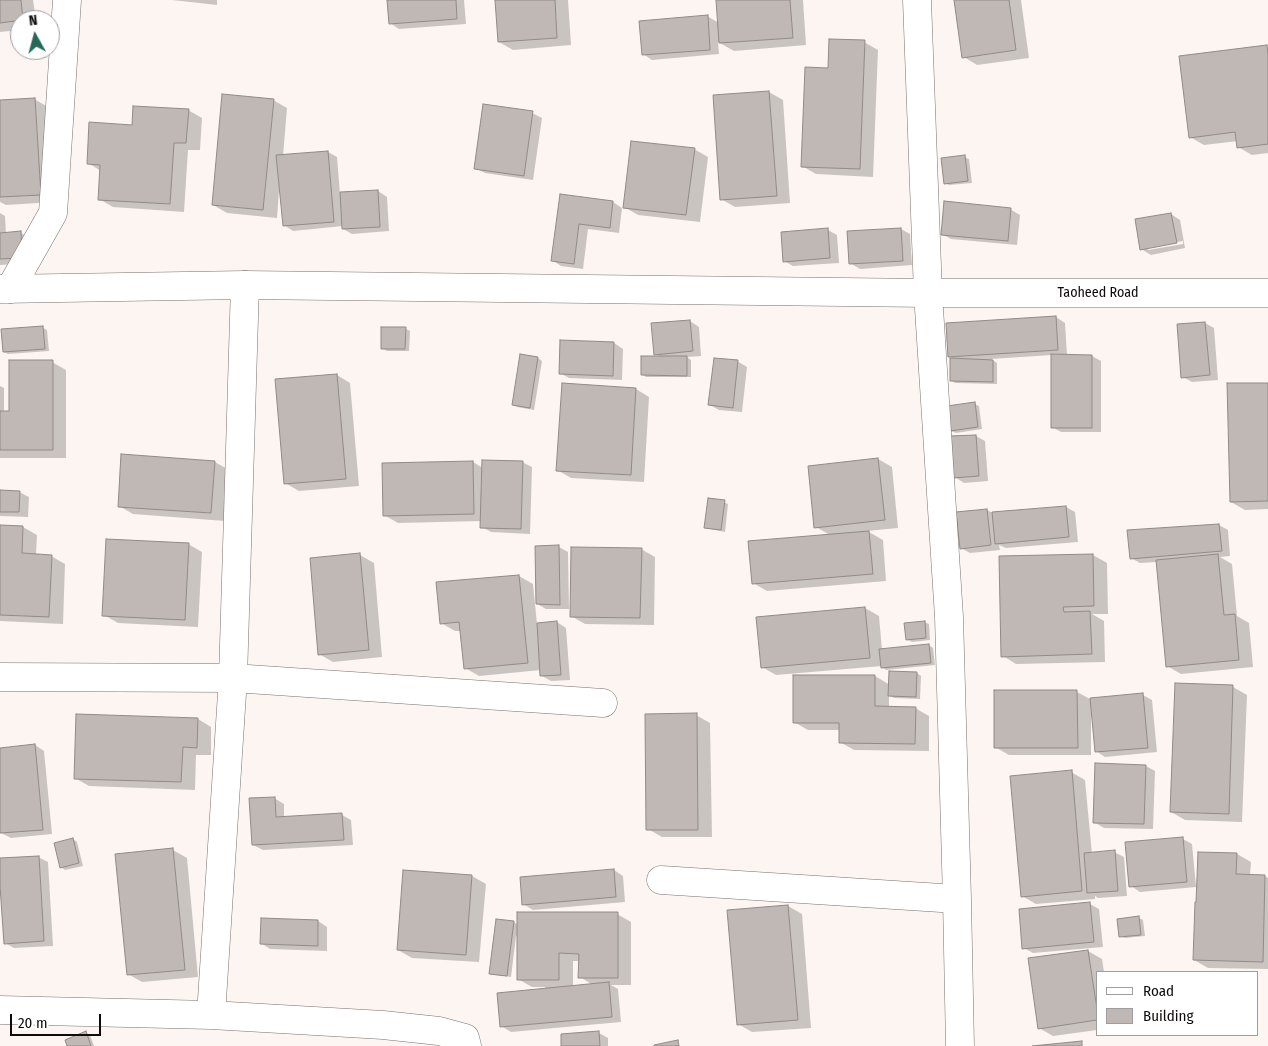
<!DOCTYPE html>
<html>
<head>
<meta charset="utf-8">
<style>
  body { margin:0 }
  #map { position:relative; width:1268px; height:1046px; overflow:hidden; background:#fdf5f1; font-family:"Fira Sans Condensed",sans-serif }
  canvas { display:block }
  .legend { position:absolute; left:1096px; top:971px; width:162px; height:65px; box-sizing:border-box; background:#fff; border:1px solid #9f9d9d; margin:0; padding:6px 9px; list-style:none; font-size:15px; color:#0e0b0a }
  .legend li { display:flex; align-items:center; gap:10px; height:25px }
  .legend b { width:25px; border:1px solid #9f9d9d }
  .north { position:absolute; left:10px; top:10px; width:50px; height:50px; box-sizing:border-box; background:#fff; border:1px solid #9f9d9d; border-radius:50%; rotate:353deg; font-size:14px; font-weight:700; line-height:20px; text-align:center; color:#0e0b0a }
  .north::after { content:''; display:block; margin:auto; width:18px; height:22px; background:#26695a; clip-path:polygon(50% 0,100% 100%,50% 72%,0 100%) }
  .scale { position:absolute; left:10px; top:1014px; width:91px; height:22px; box-sizing:border-box; border:2px solid #0e0b0a; border-top:0; padding-left:6px; font-size:15px; line-height:18px; white-space:nowrap; color:#0e0b0a; -webkit-text-stroke:4px #fff; paint-order:stroke }
</style>
</head>
<body>
<div id="map">
<canvas width="1268" height="1046"></canvas>
<ul class="legend">
<li><b style="height:6px;background:#fff"></b>Road</li>
<li><b style="height:14px;background:#bfb8b4"></b>Building</li>
</ul>
<div class="north">N</div>
<div class="scale">20 m</div>
</div>
<script>
const ctx = document.querySelector('canvas').getContext('2d');
ctx.lineJoin = 'round';
function paint(path, color) { ctx.fillStyle = color; ctx.fill(path, 'evenodd'); }
const poly = rows => new Path2D(rows.map(r => 'M' + r).join(''));
function strokePath(path, color, width, dash) { ctx.strokeStyle = color; ctx.lineWidth = width; ctx.lineCap = dash ? 'butt' : 'round'; ctx.setLineDash(dash || []); ctx.stroke(path); }
function label(font, color, halo, rows, align = 'center') {
  ctx.font = font + ' "Fira Sans Condensed",sans-serif'; ctx.lineWidth = 4; ctx.setLineDash([]); ctx.textBaseline = 'middle'; ctx.strokeStyle = halo; ctx.fillStyle = color; for (const [text, x, y, turn = 0] of rows) {
    ctx.save(); ctx.translate(x, y); ctx.rotate((+turn || 0) * Math.PI / 180); ctx.textAlign = isNaN(turn) ? turn : align; if (halo) ctx.strokeText(text, 0, 0); ctx.fillText(text, 0, 0); ctx.restore();
  }
}
paint(poly([
  [0,0,33,0,36,20,20,20,20,30,0,32],
  [172,0,217,0,217,5],
  [388,0,464,0,466,24,399,29,390,23],
  [496,0,568,0,571,45,513,50,499,42],
  [717,0,803,0,806,45,734,51,718,42,719,54,652,60,643,54,707,16,719,23],
  [955,0,1021,0,1029,58,977,65,964,57],
  [864,42,878,50,873,177,816,174,802,166,829,70],
  [1267,47,1268,47,1268,153,1252,155,1238,147,1238,141,1204,145,1190,137],
  [769,92,783,100,790,203,735,207,721,199,714,96],
  [34,99,48,107,54,202,6,205,0,202,0,102],
  [273,100,287,108,283,156,328,152,337,157,340,194,378,191,387,197,389,231,352,234,343,229,343,226,293,231,284,225,281,191,279,191,277,218,227,213,213,205],
  [188,110,202,118,200,150,188,150,184,212,113,207,99,199,101,171,88,163,133,127],
  [532,113,542,118,533,180,485,173,475,168],
  [694,149,708,157,700,222,638,215,624,207],
  [964,157,969,159,972,183,949,185,945,183],
  [561,195,613,202,622,208,619,233,588,229,583,269,561,266,552,260],
  [1010,209,1020,215,1017,245,951,239,942,234],
  [0,213,5,216,6,234,21,233,30,238,31,263,0,265],
  [1171,214,1180,220,1185,248,1151,255,1141,249],
  [1183,241,1183,244,1148,250,1148,247],
  [901,229,910,234,912,265,860,269,850,263],
  [828,230,837,235,839,263,793,266,784,261],
  [1056,317,1065,323,1067,355,1092,356,1101,361,1101,432,1061,432,1052,427,1052,355,991,359,997,363,997,384,955,383,951,380,952,358,949,356],
  [690,321,699,327,701,356,687,357,691,360,691,377,646,377,642,374,661,357,655,354],
  [1205,323,1214,328,1218,380,1192,382,1183,377],
  [43,328,47,330,49,351,8,354,4,352],
  [406,329,410,331,409,351,387,351,382,348],
  [614,343,623,349,622,380,569,378,560,373],
  [521,356,538,358,542,361,534,410,517,407,513,405],
  [737,361,747,367,742,412,719,410,710,405],
  [52,362,66,370,66,458,0,458,0,386,4,388,4,412,10,412],
  [337,375,350,383,359,486,299,491,285,483],
  [1268,384,1268,509,1245,510,1231,502],
  [636,389,649,397,644,482,571,478,557,470],
  [974,404,979,406,982,429,956,433,951,431],
  [976,436,985,441,988,481,964,483,955,477],
  [878,459,892,467,898,528,867,531,883,540,886,581,767,591,753,583,830,535,816,527],
  [215,462,229,470,225,521,133,514,119,506],
  [473,462,483,468,522,462,532,467,530,534,491,532,482,527,482,521,398,523,384,515],
  [0,492,19,492,29,497,28,517,0,516],
  [724,502,728,504,725,532,710,529,705,527],
  [1066,507,1075,512,1078,542,1006,548,999,545,1000,550,970,553,961,548,987,510,993,513],
  [1219,525,1228,530,1230,556,1220,557,1232,564,1237,616,1249,623,1253,667,1181,674,1167,666,1157,562,1140,563,1131,558],
  [0,526,23,527,37,535,36,555,51,556,65,564,63,624,0,621],
  [188,544,202,552,198,627,118,623,104,615],
  [559,547,568,552,569,609,546,609,537,604],
  [641,549,655,557,654,625,585,624,571,616],
  [360,555,374,563,382,657,333,662,319,654],
  [1093,555,1107,563,1108,614,1092,614,1104,621,1105,662,1016,664,1003,656],
  [519,576,533,584,537,624,557,622,566,628,570,680,551,681,542,676,541,670,479,676,465,668,462,631,455,631,441,623],
  [865,608,879,616,882,650,929,645,933,648,935,665,886,670,882,667,882,666,776,675,762,667],
  [924,622,929,624,930,640,912,642,907,639],
  [917,673,921,676,920,699,894,698,889,695,889,707,915,708,929,716,929,751,854,750,840,742,840,730,808,730,794,722,875,676,890,685],
  [1176,685,1233,687,1247,695,1242,822,1185,820,1171,812],
  [1077,692,1090,699,1143,695,1152,700,1157,752,1105,757,1096,751,1093,713,1091,713,1091,755,1009,755,995,747],
  [696,715,710,723,712,837,662,837,648,829],
  [198,719,211,727,211,755,196,755,195,790,89,786,75,778],
  [35,745,44,751,52,834,11,838,1,833,0,816,0,749],
  [1146,766,1155,771,1153,829,1104,828,1094,822],
  [1071,772,1085,780,1092,854,1114,852,1124,857,1127,896,1098,898,1095,896,1095,899,1036,904,1022,896],
  [274,798,284,804,284,818,342,815,351,820,353,845,263,850,253,845],
  [73,839,77,842,83,866,65,870,61,867],
  [1183,839,1192,844,1196,887,1140,892,1131,886],
  [173,850,187,858,198,977,142,982,128,974],
  [1237,854,1251,862,1250,876,1265,876,1268,878,1268,969,1208,968,1194,960],
  [38,857,48,862,53,946,14,948,5,943,0,859],
  [614,870,623,876,625,902,533,910,523,904],
  [472,876,486,884,479,962,412,958,398,950],
  [1090,904,1099,909,1103,947,1033,953,1024,948],
  [788,906,802,914,811,1028,752,1032,738,1024,729,911],
  [617,914,631,922,631,985,611,985,618,989,621,1022,511,1032,501,1026,545,989,545,987,532,987,518,979,518,936,516,936,511,977,495,975,491,973,514,922,518,925],
  [573,961,580,961,580,977,593,985,573,987],
  [1139,918,1143,920,1145,936,1125,938,1120,936],
  [262,920,318,921,327,927,327,951,270,949,261,943],
  [1088,951,1102,959,1104,972,1097,972,1097,1030,1053,1036,1039,1028],
  [86,1033,90,1035,94,1046,69,1046],
  [599,1033,608,1038,608,1046,563,1046]
]), '#0003');
const building = poly([
  [0,0,21,0,23,20,0,23,0,0],
  [387,0,456,0,457,19,389,24,387,0],
  [495,0,555,0,557,38,498,42,495,0],
  [716,0,790,0,793,38,719,43,716,0],
  [954,0,1009,0,1016,50,962,58,954,0],
  [708,15,710,50,642,55,639,21,708,15],
  [829,39,865,40,860,169,801,167,805,67,828,68,829,39],
  [1267,45,1268,55,1268,144,1237,148,1235,132,1189,138,1179,56,1267,45],
  [769,91,777,196,720,200,713,95,769,91],
  [222,94,274,99,263,210,212,205,222,94],
  [35,98,41,195,0,197,0,100,35,98],
  [483,104,533,111,524,176,474,169,483,104],
  [133,106,189,109,186,143,174,143,170,204,98,200,100,165,87,164,89,122,132,125,133,106],
  [631,141,695,148,686,215,623,208,631,141],
  [328,151,334,222,283,226,276,155,328,151],
  [965,155,968,181,944,184,941,158,965,155],
  [378,190,380,227,342,229,340,192,378,190],
  [560,194,613,201,610,228,579,224,574,264,551,261,560,194],
  [944,201,1011,208,1008,241,941,235,944,201],
  [1171,213,1177,243,1140,250,1135,219,1171,213],
  [828,228,830,258,783,262,781,232,828,228],
  [901,228,903,261,849,264,847,231,901,228],
  [21,231,22,258,0,259,0,233,21,231],
  [1056,316,1058,350,948,357,946,323,1056,316],
  [690,320,693,351,654,355,651,323,690,320],
  [1205,322,1210,375,1181,378,1177,324,1205,322],
  [43,326,45,349,3,352,1,329,43,326],
  [381,327,406,327,405,349,381,349,381,327],
  [560,340,614,342,613,376,559,374,560,340],
  [520,354,538,357,530,408,512,405,520,354],
  [1051,354,1092,355,1092,428,1051,428,1051,354],
  [641,356,687,356,687,376,641,375,641,356],
  [714,358,738,360,733,408,708,405,714,358],
  [950,358,993,360,993,382,950,381,950,358],
  [9,360,53,360,53,450,0,450,0,411,9,411,9,360],
  [337,374,346,479,284,484,275,379,337,374],
  [562,383,636,388,631,475,556,471,562,383],
  [1227,383,1268,383,1268,501,1230,502,1227,383],
  [975,402,978,427,950,431,947,406,975,402],
  [976,435,979,476,953,478,950,436,976,435],
  [121,454,215,461,211,513,118,507,121,454],
  [878,458,885,520,814,528,808,466,878,458],
  [482,460,523,461,521,529,480,528,482,460],
  [473,461,474,514,383,516,382,463,473,461],
  [0,490,20,491,19,512,0,512,0,490],
  [708,498,725,500,721,530,704,528,708,498],
  [1066,506,1069,537,995,544,992,512,1066,506],
  [987,509,991,545,960,549,956,512,987,509],
  [1219,524,1222,551,1130,559,1127,530,1219,524],
  [0,525,23,526,22,553,52,555,49,617,0,615,0,525],
  [869,531,873,574,752,584,748,541,869,531],
  [106,539,189,543,185,620,102,616,106,539],
  [559,545,560,605,536,604,535,546,559,545],
  [571,547,642,548,640,618,570,617,571,547],
  [360,553,369,650,318,655,310,558,360,553],
  [1093,554,1094,606,1063,607,1064,612,1090,611,1092,654,1001,657,999,556,1093,554],
  [1218,554,1224,615,1235,614,1239,660,1166,667,1156,560,1218,554],
  [519,575,528,663,464,669,459,622,440,624,436,582,519,575],
  [865,607,870,658,761,668,756,617,865,607],
  [557,621,561,675,540,676,537,623,557,621],
  [925,621,926,638,906,640,904,623,925,621],
  [929,644,931,663,881,668,879,649,929,644],
  [889,671,917,672,916,697,888,696,889,671],
  [793,675,875,675,875,706,916,707,915,744,839,743,839,723,793,723,793,675],
  [1175,683,1233,685,1229,814,1170,812,1175,683],
  [994,690,1077,690,1078,748,994,748,994,690],
  [1143,693,1148,748,1095,752,1090,698,1143,693],
  [697,713,698,830,646,830,645,714,697,713],
  [76,714,198,718,197,748,183,747,181,782,74,779,76,714],
  [35,744,43,830,0,833,0,748,35,744],
  [1095,763,1146,765,1144,824,1093,823,1095,763],
  [1072,770,1082,891,1021,897,1010,776,1072,770],
  [275,797,276,817,342,813,344,840,252,845,249,798,275,797],
  [1183,837,1187,882,1129,887,1125,842,1183,837],
  [73,838,79,863,60,868,54,843,73,838],
  [173,848,185,970,127,975,115,854,173,848],
  [1115,850,1118,891,1087,893,1084,853,1115,850],
  [1198,852,1237,853,1236,874,1265,875,1263,962,1193,960,1195,902,1196,902,1198,852],
  [39,856,44,941,4,944,0,886,0,858,39,856],
  [614,869,616,897,522,905,520,877,614,869],
  [403,870,472,875,466,955,397,950,403,870],
  [1090,902,1094,942,1022,949,1019,909,1090,902],
  [788,905,798,1020,737,1025,727,910,788,905],
  [517,912,618,912,618,978,578,978,579,954,559,953,559,980,517,980,517,912],
  [1139,916,1141,935,1119,937,1117,919,1139,916],
  [261,918,318,920,318,946,260,944,261,918],
  [496,919,514,921,507,976,489,974,496,919],
  [1088,950,1097,1009,1097,1020,1038,1029,1028,958,1088,950],
  [609,982,612,1017,500,1027,497,993,609,982],
  [86,1031,91,1046,67,1046,65,1040,86,1031],
  [599,1031,600,1046,561,1046,561,1034,599,1031],
  [678,1040,679,1046,654,1046,654,1045,678,1040],
  [1082,1041,1082,1046,1032,1046,1082,1041]
]);
paint(building, '#bfb8b4');
strokePath(building, '#918a86', 1);
const street = poly([
  [917,0,928,293,949,617,957,899,960,1046],
  [10,289,53,213,67,0],
  [0,677,233,678,603,703],
  [661,880,957,899],
  [0,1010,211,1015,383,1025,439,1031,465,1038,467,1046],
  [211,1015,233,678,245,285]
]);
const primary = poly([
  [0,289,245,285,928,293,1268,293]
]);
strokePath(street, '#78726e', 29);
strokePath(primary, '#78726e', 29);
strokePath(street, '#fff', 28);
strokePath(primary, '#fff', 28);
label('14px', '#0e0b0a', '#fff', [
  ["Taoheed Road",1098,293]
]);
</script>
</body>
</html>
